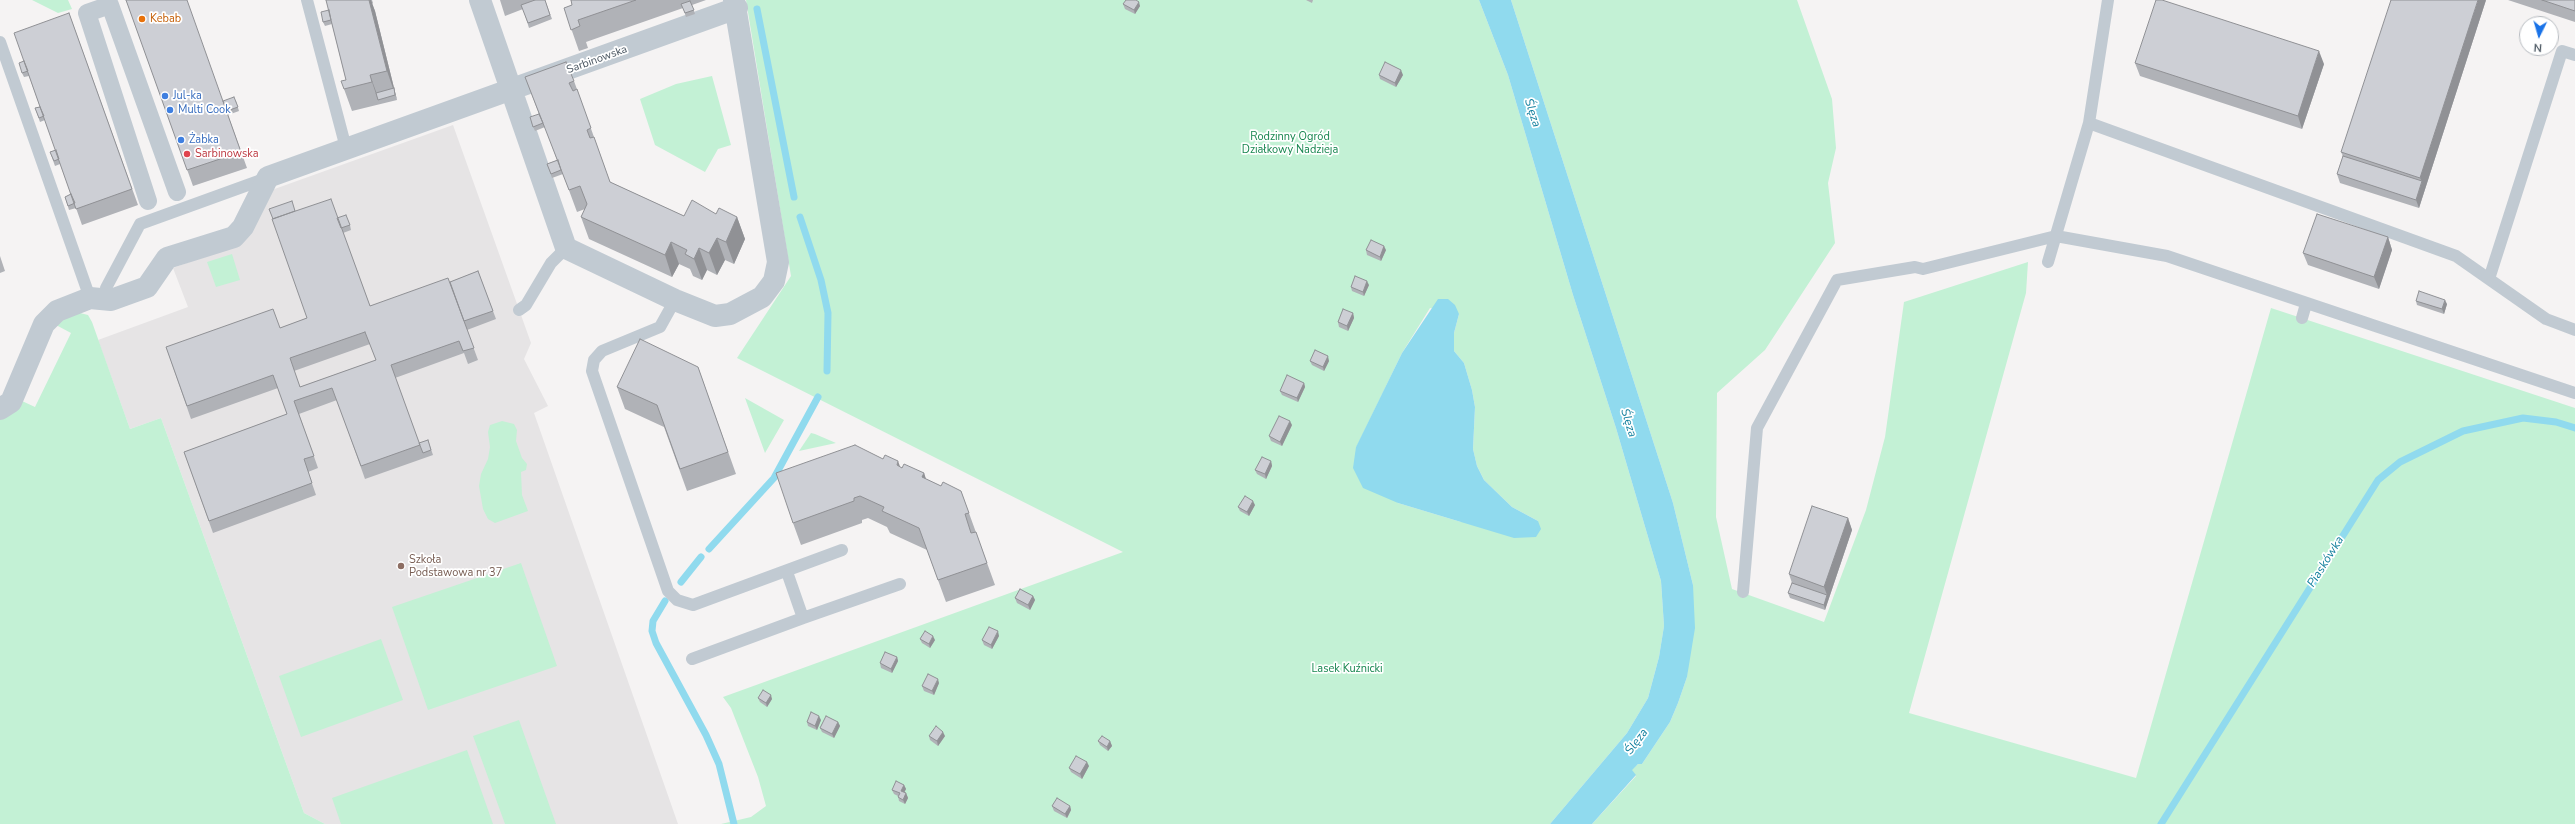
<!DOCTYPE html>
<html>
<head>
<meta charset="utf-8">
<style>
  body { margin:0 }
  #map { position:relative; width:2575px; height:824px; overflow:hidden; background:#f5f3f3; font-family:"Nunito Sans",sans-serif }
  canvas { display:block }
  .north { position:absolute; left:2519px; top:16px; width:40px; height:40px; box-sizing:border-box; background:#fff; border:1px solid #b7bbc0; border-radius:50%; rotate:185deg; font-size:11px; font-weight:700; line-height:16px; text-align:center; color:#4a5661 }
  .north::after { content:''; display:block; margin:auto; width:14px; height:18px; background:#1a73e8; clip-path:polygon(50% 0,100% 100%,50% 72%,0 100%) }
</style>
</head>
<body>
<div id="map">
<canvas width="2575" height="824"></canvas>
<div class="north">N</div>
</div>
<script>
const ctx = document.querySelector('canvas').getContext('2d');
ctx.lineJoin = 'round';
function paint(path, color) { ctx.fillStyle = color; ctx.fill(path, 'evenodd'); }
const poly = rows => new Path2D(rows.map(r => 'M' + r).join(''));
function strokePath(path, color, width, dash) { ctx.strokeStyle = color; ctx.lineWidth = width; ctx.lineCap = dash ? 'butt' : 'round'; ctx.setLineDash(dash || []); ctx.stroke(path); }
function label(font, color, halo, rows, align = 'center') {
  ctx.font = font + ' "Nunito Sans",sans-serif'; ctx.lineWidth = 3.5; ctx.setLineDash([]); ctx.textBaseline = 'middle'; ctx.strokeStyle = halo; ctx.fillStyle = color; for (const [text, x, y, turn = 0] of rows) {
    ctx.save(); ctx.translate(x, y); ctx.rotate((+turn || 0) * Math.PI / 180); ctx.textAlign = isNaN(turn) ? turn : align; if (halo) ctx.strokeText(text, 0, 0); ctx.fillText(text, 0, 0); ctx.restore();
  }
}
paint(poly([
  [453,125,531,343,524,359,548,406,534,413,678,824,325,824,304,813,161,418,130,429,98,340,188,307,173,268,189,262,269,191]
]), '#e6e4e5');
paint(poly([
  [32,0,68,0,72,9,58,13],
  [746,0,1479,0,1508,75,1573,295,1616,428,1661,581,1664,626,1659,657,1648,698,1627,733,1550,824,721,824,751,817,766,806,758,777,731,708,723,697,1123,552,737,358,791,276],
  [1430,308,1459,314,1454,333,1454,351,1464,363,1472,390,1475,407,1473,449,1477,466,1484,480,1512,507,1538,521,1461,522,1398,503,1356,448,1402,353],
  [1511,0,1797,0,1832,99,1836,148,1828,183,1835,243,1765,350,1717,393,1716,517,1732,589,1824,622,1866,510,1885,437,1904,302,2028,262,2026,293,1909,713,2136,778,2271,308,2575,408,2575,824,1592,824,1636,776,1631,770,1638,764,1642,764,1670,722,1678,703,1687,677,1693,585,1673,503],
  [712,76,731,145,718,149,705,172,655,145,640,99,676,84],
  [232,254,240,280,216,287,207,262],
  [80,313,88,315,92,322,130,429,161,418,304,813,325,824,0,824,0,419,22,401,35,407,71,333,56,325,59,320],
  [745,398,784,420,765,453],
  [502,421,514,424,517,430,516,441,522,458,527,464,526,470,521,472,522,495,528,511,495,523,488,519,483,509,479,486,481,474,488,459,490,447,488,432,490,425],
  [811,433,815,434,836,443,799,451],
  [521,563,557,666,428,710,392,607],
  [381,639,403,700,301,737,279,676],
  [519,720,556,824,505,824,473,736],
  [467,750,493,824,341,824,332,798]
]), '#c3f1d5');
paint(poly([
  [1479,0,1511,0,1673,503,1693,585,1695,628,1687,677,1678,703,1670,722,1642,764,1638,764,1632,770,1636,775,1592,824,1550,824,1627,733,1648,698,1659,657,1664,626,1661,581,1616,428,1573,295,1508,75],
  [1438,299,1448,299,1455,305,1459,314,1454,333,1454,351,1464,363,1472,390,1475,407,1473,449,1477,466,1484,480,1512,507,1538,521,1541,529,1536,537,1514,538,1398,503,1363,488,1353,468,1356,447,1402,353]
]), '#90daee');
strokePath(poly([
  [757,9,794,197],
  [800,217,821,280,828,313,827,371],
  [709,549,774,478,818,397],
  [681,582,701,557],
  [665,601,653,621,652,631,656,643,706,735,719,764,734,824],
  [2161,824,2378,480,2400,462,2463,431,2523,418,2556,422,2575,428]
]), '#90daee', 7);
strokePath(poly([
  [307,0,346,148],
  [0,42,90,298],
  [2089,123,2456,256,2546,319,2575,330],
  [2048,262,2089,123,2108,0],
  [2489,279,2562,51,2575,55],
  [111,300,106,288,140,224,267,178],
  [675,300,660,327,602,351,594,360,592,371,668,591,677,600,693,605,842,550],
  [519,310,526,305,551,263,566,248],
  [2302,318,2306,304],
  [787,572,803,618,900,584],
  [1743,592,1757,428,1837,280,1915,267,1923,269,2056,236,2167,256,2575,393],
  [692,659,803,618]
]), '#c1cad2', 12);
strokePath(poly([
  [148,201,87,13,110,5,177,192]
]), '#c1cad2', 18);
strokePath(poly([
  [480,0,566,248,675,300,715,316,730,314,762,297,774,281,778,262,734,0],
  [0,409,11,402,44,324,57,311,90,298,111,300,147,287,167,258,234,237,243,227,268,177,737,8]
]), '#c1cad2', 22);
paint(poly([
  [126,0,223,101,236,101,239,111,228,115,247,168,193,186],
  [326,0,372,0,373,3,372,4,375,11,397,100,352,111,344,89,346,80,332,24,325,26,323,22,329,10],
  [500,0,545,0,552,19,529,28,523,9,505,16],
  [571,0,706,0,692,5,695,14,686,17,683,8,586,42,588,48,579,51,564,8,572,5],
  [1306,0,1313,0,1312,3],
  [2486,0,2419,208,2340,183,2337,174,2343,156,2341,152],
  [2508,0,2575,0,2575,22],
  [1123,4,1140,6,1135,14,1125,9],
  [69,13,138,205,82,225,76,208,69,210,65,197,71,194,60,164,55,166,50,152,56,150,45,120,40,122,35,108,40,107,29,76,24,77,22,73,24,61],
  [2135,63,2324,64,2302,129,2140,76],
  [1379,75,1403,75,1396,87,1380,79],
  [525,77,574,81,610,182,684,216,716,214,737,217,745,239,734,264,725,260,717,275,707,270,702,280,693,276,690,269,679,264,672,277,589,239,581,217,585,209,577,212,563,174,552,178,547,164,557,160,545,127,535,131,531,122,539,114],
  [295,211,337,218,350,225,351,230,343,233,370,306,450,282,478,271,496,319,467,330,478,360,468,364,464,353,395,378,419,443,428,440,433,455,365,479,337,400,299,414,318,468,308,472,316,495,213,533,184,452,287,414,278,388,191,419,166,347,280,328,307,318],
  [370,344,376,360,300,387,294,371],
  [2388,237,2392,250,2379,289,2308,265,2303,253],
  [1366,250,1386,250,1381,261,1367,255],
  [0,256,5,271,0,273],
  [1369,285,1364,296,1352,291,1351,287],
  [2416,301,2447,304,2444,314,2417,305],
  [1353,313,1354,318,1348,331,1339,327,1338,322],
  [1310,361,1329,361,1324,371,1312,365],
  [698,367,736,474,687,491,664,427,625,409,617,387],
  [1304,383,1305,387,1298,402,1282,395,1280,391],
  [1292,425,1282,446,1271,441,1269,436],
  [1271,461,1272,466,1266,479,1257,474,1255,470],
  [900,467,924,473,926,479,941,486,961,491,995,585,946,602,927,550,890,533,887,527,868,518,862,520,862,523,801,545,793,523],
  [1255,505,1249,516,1240,511,1238,507],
  [1848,518,1852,530,1825,610,1790,598,1788,593,1792,583,1789,574],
  [1033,596,1035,600,1030,610,1017,603,1015,598],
  [999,636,992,649,984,645,982,640],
  [920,639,935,640,930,648,922,643],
  [897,657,898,661,892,673,881,668,880,663],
  [939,683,934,695,924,691,922,686],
  [758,698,772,699,767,707,760,702],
  [821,720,817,730,808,726,807,722],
  [838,722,840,726,834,738,822,732,820,728],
  [929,736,945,736,938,746,930,740],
  [1098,741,1110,741,1112,746,1108,751,1100,745],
  [1089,766,1082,779,1071,772,1069,768],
  [904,785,906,789,904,792,906,793,908,798,905,804,899,801,898,796,894,794,892,790],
  [1052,806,1070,806,1071,810,1067,818,1054,811]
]), '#b0b2b7');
paint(poly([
  [369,0,371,0,375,11,397,100,387,71],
  [2478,0,2486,0,2419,208,2416,200,2422,182,2420,178],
  [1139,2,1140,6,1135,14,1134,10],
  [2319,51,2324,64,2302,129,2298,116],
  [1401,70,1403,75,1396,87,1395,83],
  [370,75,378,97,378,100,372,82],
  [737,217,745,239,734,264,726,242],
  [2388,237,2392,250,2379,289,2374,277],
  [717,238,725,260,717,275,709,253],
  [671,242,679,264,672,277,665,255],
  [1384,246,1386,250,1381,261,1380,257],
  [699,248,707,270,702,280,694,259],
  [1367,281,1369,285,1364,296,1363,292],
  [2445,300,2447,304,2444,314,2442,309],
  [1353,313,1354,318,1348,331,1347,326],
  [1328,356,1329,361,1324,371,1323,367],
  [1304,383,1305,387,1298,402,1297,398],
  [1290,421,1292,425,1282,446,1280,442],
  [898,461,906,483,897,465],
  [1271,461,1272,466,1266,479,1265,474],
  [924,473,931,495,922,477],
  [1253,501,1255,505,1249,516,1247,512],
  [1848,518,1852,530,1825,610,1824,605,1827,595,1824,587],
  [1033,596,1035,600,1030,610,1028,605],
  [998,631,999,636,992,649,991,645],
  [933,636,935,640,930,648,929,644],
  [897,657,898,661,892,673,891,669],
  [938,679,939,683,934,695,932,691],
  [771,695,772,699,767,707,766,703],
  [819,716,821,720,817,730,815,726],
  [838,722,840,726,834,738,832,734],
  [943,732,945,736,938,746,937,741],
  [1110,741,1112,746,1108,751,1107,747],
  [1087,762,1089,766,1082,779,1080,774],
  [904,785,906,789,903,795,901,791],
  [906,793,908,798,905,804,903,800],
  [1070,806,1071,810,1067,818,1065,814]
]), '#909195');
const building = poly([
  [126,0,187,0,241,152,187,170,126,0],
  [326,0,369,0,387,71,370,75,372,82,344,89,341,81,346,80,326,0],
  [535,0,545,0,550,15,528,23,521,5,535,0],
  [571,0,636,0,578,20,580,26,571,30,564,8,572,5,571,0],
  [1126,0,1136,0,1139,2,1134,10,1123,4,1126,0],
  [2156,0,2162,0,2319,51,2298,116,2135,63,2156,0],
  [2391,0,2478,0,2420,178,2341,152,2391,0],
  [2542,0,2575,0,2575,11,2542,0],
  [690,1,694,10,685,13,681,4,690,1],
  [329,10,331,20,323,22,321,12,329,10],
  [69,13,132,189,76,209,14,33,69,13],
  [24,61,28,71,22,73,19,63,24,61],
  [566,62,574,81,569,83,573,91,577,89,591,128,587,130,590,138,594,137,610,182,684,216,692,200,716,214,719,208,737,217,726,242,717,238,709,253,699,248,694,259,685,254,687,250,671,242,665,255,581,217,587,204,580,186,569,190,525,77,566,62],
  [1385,62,1401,70,1395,83,1379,75,1385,62],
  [394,88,395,95,378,100,376,93,394,88],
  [234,97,238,107,227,111,223,101,234,97],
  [40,107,44,116,39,118,35,108,40,107],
  [539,114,543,123,533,127,530,117,539,114],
  [56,150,59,159,54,161,50,152,56,150],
  [2343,156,2422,181,2416,200,2337,174,2343,156],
  [558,160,561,170,551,174,547,164,558,160],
  [71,194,75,203,68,206,65,197,71,194],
  [331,199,370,306,448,278,474,348,463,351,459,341,391,365,420,445,361,466,332,388,294,401,314,456,304,459,312,483,209,521,184,452,287,414,273,375,187,406,166,347,273,309,280,328,307,318,272,219,331,199],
  [365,332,376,360,300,387,290,358,365,332],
  [292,201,295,211,273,219,269,209,292,201],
  [2317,214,2388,237,2374,277,2303,253,2317,214],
  [346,215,350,225,341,228,337,218,346,215],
  [1371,240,1384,246,1380,257,1366,250,1371,240],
  [478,271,493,311,464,321,450,282,478,271],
  [1355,276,1367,281,1363,292,1351,287,1355,276],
  [2419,291,2445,300,2442,309,2416,301,2419,291],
  [1343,309,1353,313,1347,326,1338,322,1343,309],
  [640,339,698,367,728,452,680,469,657,405,617,387,640,339],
  [1315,350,1328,356,1323,367,1310,361,1315,350],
  [1287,375,1304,383,1297,398,1280,391,1287,375],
  [1279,416,1290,421,1280,442,1269,436,1279,416],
  [428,440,431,450,423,453,419,443,428,440],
  [855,445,883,459,885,455,898,461,897,465,902,468,904,464,924,473,922,477,941,486,943,482,961,491,969,513,965,514,971,533,976,532,987,563,938,580,919,528,882,511,884,507,860,496,854,498,854,501,793,523,776,473,855,445],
  [1262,457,1271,461,1265,474,1255,470,1262,457],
  [1245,496,1253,501,1247,512,1238,507,1245,496],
  [1812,506,1848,518,1824,587,1789,574,1812,506],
  [1792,583,1827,595,1824,605,1788,593,1792,583],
  [1020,589,1033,596,1028,605,1015,598,1020,589],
  [989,627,998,631,991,645,982,640,989,627],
  [925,631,933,636,929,644,920,639,925,631],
  [885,652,897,657,891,669,880,663,885,652],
  [928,674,938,679,932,691,922,686,928,674],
  [763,690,771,695,766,703,758,698,763,690],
  [811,712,819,716,815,726,807,722,811,712],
  [826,716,838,722,832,734,820,728,826,716],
  [936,726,943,732,937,741,929,736,936,726],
  [1102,736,1110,741,1107,747,1098,741,1102,736],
  [1076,756,1087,762,1080,774,1069,768,1076,756],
  [896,781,904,785,901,791,906,793,903,800,898,797,900,793,892,790,896,781],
  [1057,798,1070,806,1065,814,1052,806,1057,798]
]);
paint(building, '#cdcfd5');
strokePath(building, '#909195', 1);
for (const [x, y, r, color] of [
  [142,19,4,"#e8710a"],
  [165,96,4,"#3f7fe0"],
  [170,110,4,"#3f7fe0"],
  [181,140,4,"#3f7fe0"],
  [187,154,4,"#e0444e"],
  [401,566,4,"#8d6e63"]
]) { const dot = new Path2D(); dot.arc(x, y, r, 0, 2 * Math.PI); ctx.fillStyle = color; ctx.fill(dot); strokePath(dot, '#fff', 1.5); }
label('11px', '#c56008', '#fff', [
  ["Kebab",150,19]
], 'left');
label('11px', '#4a5661', '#fff', [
  ["Sarbinowska",597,60,-20]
]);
label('11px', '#366cbe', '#fff', [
  ["Jul-ka",173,96],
  ["Multi Cook",178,110],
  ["Żabka",189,140]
], 'left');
label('11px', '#17864f', '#fff', [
  ["Rodzinny Ogród",1290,137],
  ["Działkowy Nadzieja",1290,150],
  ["Lasek Kuźnicki",1347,669]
]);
label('11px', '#be3a42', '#fff', [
  ["Sarbinowska",195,154]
], 'left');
label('11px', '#785e54', '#fff', [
  ["Szkoła",409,560],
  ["Podstawowa nr 37",409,573]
], 'left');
label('italic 12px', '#0c7c9b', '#fff', [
  ["Ślęza",1532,113,72],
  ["Ślęza",1628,423,73],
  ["Piaskówka",2326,562,-58],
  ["Ślęza",1637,742,-53]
]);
</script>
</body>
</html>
